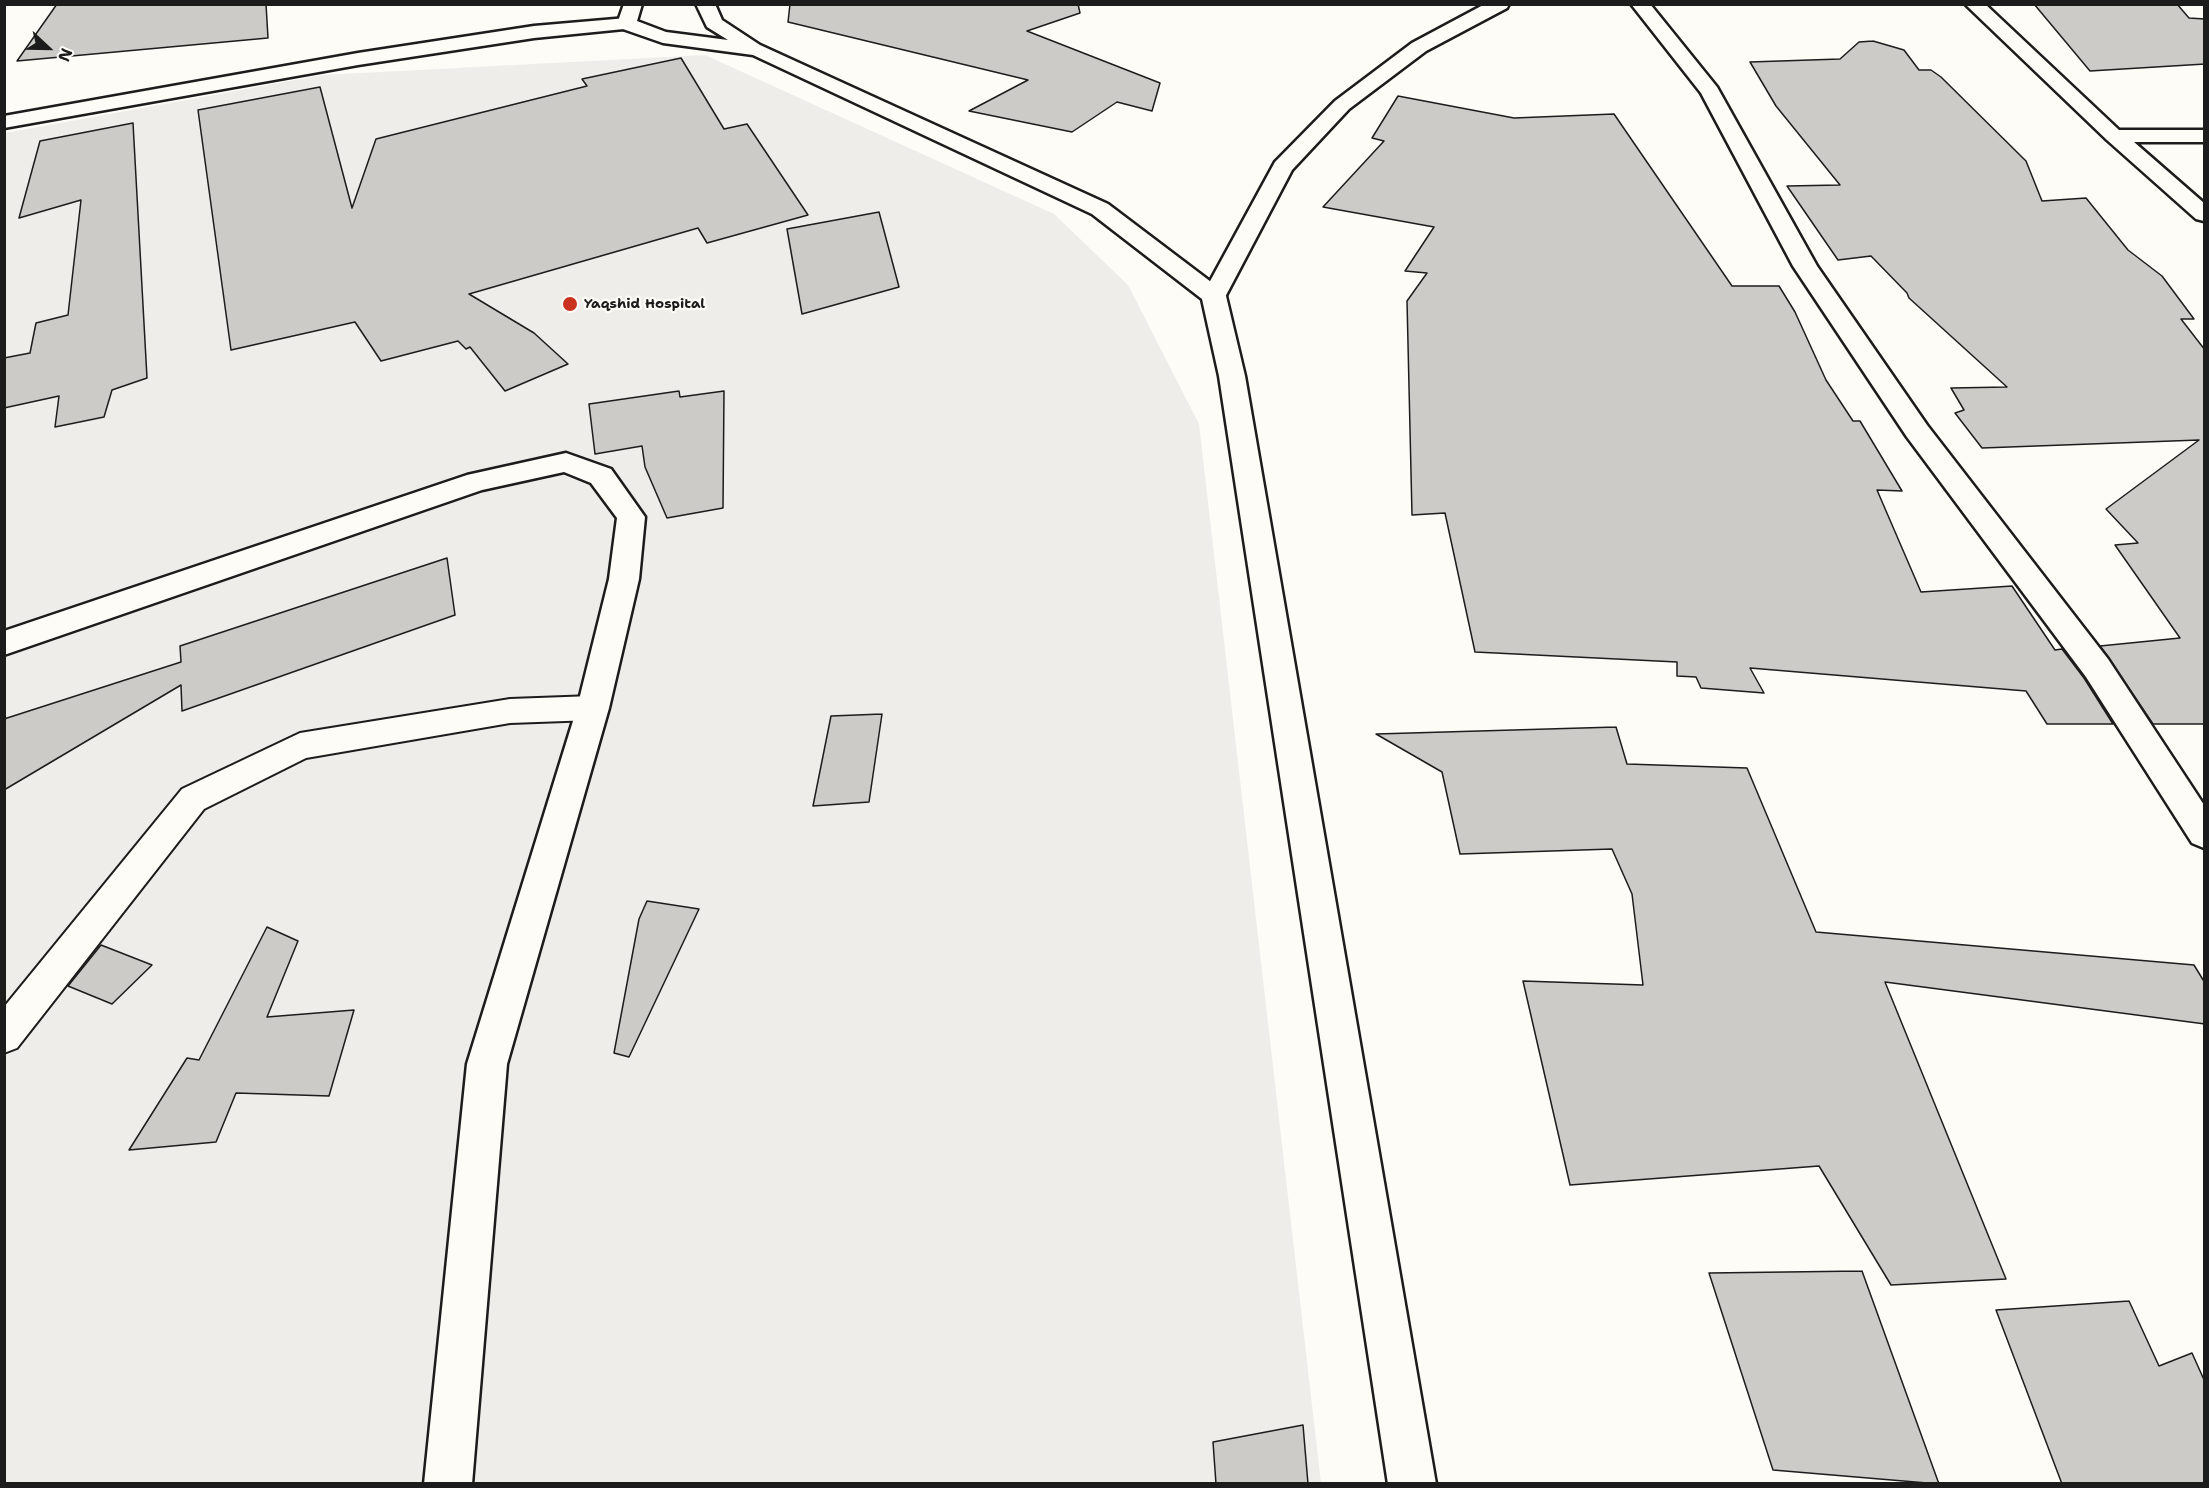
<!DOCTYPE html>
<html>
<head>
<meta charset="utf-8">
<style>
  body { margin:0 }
  #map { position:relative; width:2209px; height:1488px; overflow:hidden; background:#fdfcf7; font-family:"Shantell Sans",sans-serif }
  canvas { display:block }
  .frame { position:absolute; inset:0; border:6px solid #1c1c1c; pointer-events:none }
  .north { position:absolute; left:18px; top:18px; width:60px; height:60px; -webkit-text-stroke:4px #fdfcf7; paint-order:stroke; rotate:112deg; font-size:16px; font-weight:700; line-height:24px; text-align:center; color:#1c1c1c }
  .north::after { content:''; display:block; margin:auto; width:21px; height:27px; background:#1c1c1c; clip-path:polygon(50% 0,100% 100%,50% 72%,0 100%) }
</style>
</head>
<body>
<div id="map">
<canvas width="2209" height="1488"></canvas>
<div class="frame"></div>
<div class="north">N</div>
</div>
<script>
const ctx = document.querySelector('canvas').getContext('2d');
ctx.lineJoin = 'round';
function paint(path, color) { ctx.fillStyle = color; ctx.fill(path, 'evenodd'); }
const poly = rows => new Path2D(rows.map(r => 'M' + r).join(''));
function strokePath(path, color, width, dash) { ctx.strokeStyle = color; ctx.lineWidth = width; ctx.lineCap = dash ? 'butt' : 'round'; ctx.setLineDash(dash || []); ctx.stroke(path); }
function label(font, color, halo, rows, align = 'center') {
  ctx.font = font + ' "Shantell Sans",sans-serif'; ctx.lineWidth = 4.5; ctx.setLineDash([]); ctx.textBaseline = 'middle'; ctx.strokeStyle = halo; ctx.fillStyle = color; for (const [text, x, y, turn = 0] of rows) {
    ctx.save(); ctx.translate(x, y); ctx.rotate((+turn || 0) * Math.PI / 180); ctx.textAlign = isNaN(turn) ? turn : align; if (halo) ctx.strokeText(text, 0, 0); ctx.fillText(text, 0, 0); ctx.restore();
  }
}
paint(poly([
  [705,55,1054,214,1128,285,1199,424,1321,1483,5,1483,5,133,323,75]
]), '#eeede9');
const building = poly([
  [57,4,266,4,268,38,17,61,57,4],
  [790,4,1078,4,1080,13,1027,31,1160,83,1152,111,1117,102,1072,132,969,111,1028,80,788,22,790,4],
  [2034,4,2177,4,2189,18,2205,19,2205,64,2090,71,2034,4],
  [1873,41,1904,50,1919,70,1931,70,1941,77,2026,161,2042,201,2086,198,2128,250,2162,276,2194,319,2181,319,2205,350,2205,724,2153,724,2100,646,2180,638,2115,545,2138,543,2106,509,2199,440,1982,448,1955,413,1964,410,1951,388,2007,387,1909,298,1907,293,1871,256,1838,260,1787,186,1840,185,1776,106,1750,62,1840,59,1859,42,1873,41],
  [681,58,724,129,747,124,808,215,707,243,698,228,469,294,534,333,568,364,505,391,470,347,466,349,458,341,381,361,355,322,231,350,198,110,320,87,352,208,376,139,587,86,582,79,681,58],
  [1398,96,1514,118,1614,114,1732,286,1779,286,1795,312,1826,380,1853,421,1860,421,1902,491,1877,490,1921,592,2012,586,2055,650,2062,649,2084,678,2113,724,2047,724,2026,691,1750,668,1764,693,1701,688,1696,677,1677,676,1677,662,1475,652,1445,513,1412,515,1407,301,1427,273,1405,271,1434,227,1323,207,1384,141,1372,138,1398,96],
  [133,123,147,378,112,390,104,417,55,427,59,396,4,408,4,358,30,353,36,323,68,315,81,200,19,218,40,141,133,123],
  [879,212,899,287,802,314,787,229,879,212],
  [679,391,680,397,724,391,723,508,667,518,645,467,642,446,595,454,589,404,679,391],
  [447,558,455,615,182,711,181,685,4,790,4,719,181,662,180,646,447,558],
  [882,714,869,802,813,806,831,716,882,714],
  [1616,727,1627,764,1747,768,1816,932,2194,965,2205,983,2205,1024,1885,982,2006,1279,1891,1285,1819,1166,1570,1185,1523,981,1643,985,1632,894,1612,849,1460,854,1442,772,1376,734,1616,727],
  [647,901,699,909,629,1057,614,1053,639,919,647,901],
  [267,927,298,941,267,1017,354,1010,329,1096,236,1093,216,1142,129,1150,187,1058,199,1060,267,927],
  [101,945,152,965,112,1004,68,986,101,945],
  [1862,1271,1939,1484,1773,1470,1709,1273,1862,1271],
  [2129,1301,2159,1366,2192,1353,2205,1382,2205,1484,2062,1484,1996,1310,2129,1301],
  [1303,1425,1308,1484,1216,1484,1213,1442,1303,1425]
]);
paint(building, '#cccbc8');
strokePath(building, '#1c1c1c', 1.5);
const service = poly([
  [593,696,604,699,608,708,604,717,593,720,510,723,306,758,204,809,17,1048,4,1053,4,1007,182,789,300,733,510,699,593,696]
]);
const minor = poly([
  [1485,4,1509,4,1507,8,1426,51,1349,109,1292,170,1223,301,1214,303,1205,301,1202,296,1275,162,1335,101,1412,43,1485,4],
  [1631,4,1650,4,1717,87,1817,266,1927,425,2108,659,2204,805,2204,848,2192,843,2086,677,1907,437,1793,266,1701,93,1631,4],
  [1965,4,1985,4,2119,130,2204,130,2204,142,2134,142,2204,203,2204,221,2196,219,2107,140,1965,4],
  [627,18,634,20,637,24,634,28,534,38,358,65,4,128,4,116,358,53,534,26,627,18],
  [566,453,611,469,645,517,639,579,609,708,507,1064,472,1484,424,1484,467,1064,577,708,609,579,617,518,591,483,564,472,482,490,4,655,4,631,467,475,566,453]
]);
const tertiary = poly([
  [624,4,642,4,637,21,666,32,728,40,707,27,696,4,715,4,722,20,760,45,1108,204,1223,291,1226,296,1245,376,1436,1484,1388,1484,1219,376,1202,299,1092,214,753,55,663,43,620,28,617,24,624,4]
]);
strokePath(service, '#1c1c1c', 4);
strokePath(minor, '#1c1c1c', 5);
strokePath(tertiary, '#1c1c1c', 5);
paint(service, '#fdfcf7');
paint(minor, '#fdfcf7');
paint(tertiary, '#fdfcf7');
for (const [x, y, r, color] of [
  [570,304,8,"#c8321e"]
]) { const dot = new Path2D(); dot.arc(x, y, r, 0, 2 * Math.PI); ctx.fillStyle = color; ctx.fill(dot); strokePath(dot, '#fdfcf7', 2); }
label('bold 14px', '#1c1c1c', '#fdfcf7', [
  ["Yaqshid Hospital",584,304]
], 'left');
</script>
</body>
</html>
